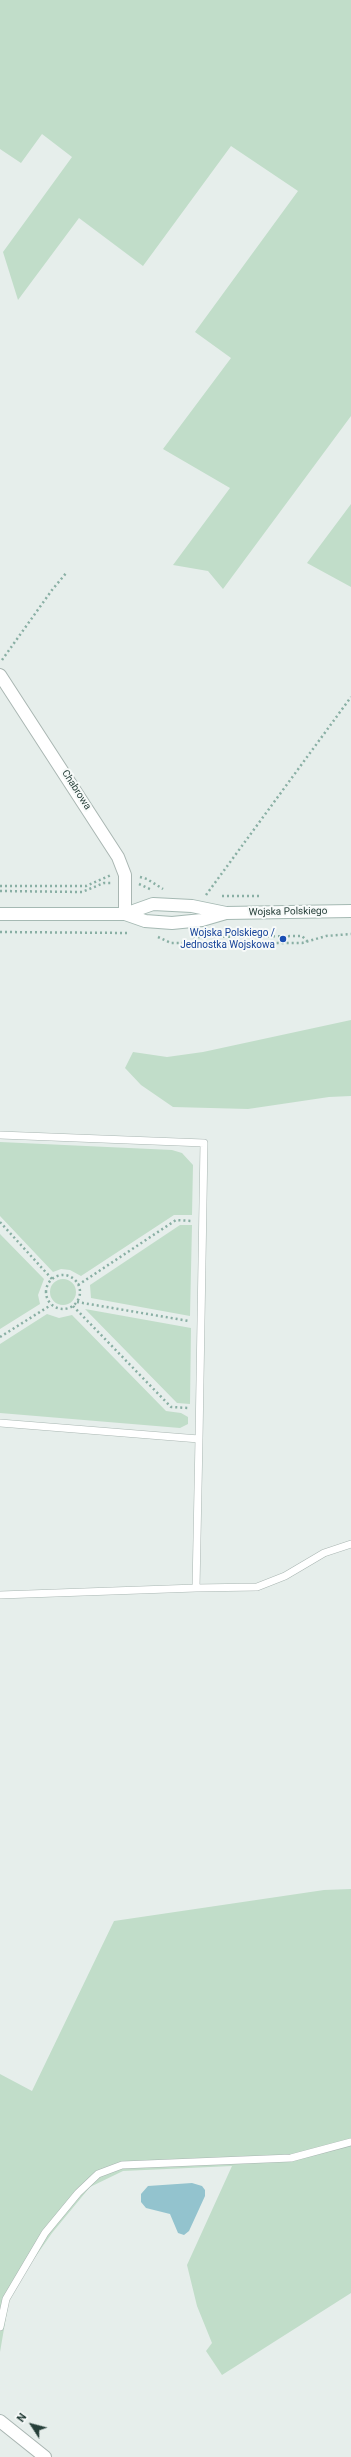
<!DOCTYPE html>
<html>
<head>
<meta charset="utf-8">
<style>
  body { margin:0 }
  #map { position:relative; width:351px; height:2457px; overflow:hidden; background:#e6eeeb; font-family:Roboto,sans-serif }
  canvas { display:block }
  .north { position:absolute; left:12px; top:2405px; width:40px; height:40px; -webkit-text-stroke:3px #f7faf9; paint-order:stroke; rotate:306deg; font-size:11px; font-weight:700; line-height:16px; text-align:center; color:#263f39 }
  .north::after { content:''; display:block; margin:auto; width:14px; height:18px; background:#263f39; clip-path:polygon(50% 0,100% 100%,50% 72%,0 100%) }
</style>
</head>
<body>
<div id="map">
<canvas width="351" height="2457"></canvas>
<div class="north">N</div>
</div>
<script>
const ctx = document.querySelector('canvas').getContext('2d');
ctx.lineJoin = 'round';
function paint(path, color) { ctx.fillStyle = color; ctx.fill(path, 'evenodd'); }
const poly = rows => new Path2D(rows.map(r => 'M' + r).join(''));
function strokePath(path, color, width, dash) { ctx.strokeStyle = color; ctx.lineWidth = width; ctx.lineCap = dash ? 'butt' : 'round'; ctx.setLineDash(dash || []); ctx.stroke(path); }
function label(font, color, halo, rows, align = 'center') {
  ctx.font = font + ' Roboto,sans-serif'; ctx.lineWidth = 4; ctx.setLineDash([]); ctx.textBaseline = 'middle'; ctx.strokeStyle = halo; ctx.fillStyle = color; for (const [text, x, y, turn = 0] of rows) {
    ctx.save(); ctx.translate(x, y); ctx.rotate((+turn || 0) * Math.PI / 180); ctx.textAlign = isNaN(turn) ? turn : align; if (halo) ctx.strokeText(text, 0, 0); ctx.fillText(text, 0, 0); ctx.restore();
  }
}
paint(poly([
  [0,0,351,0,351,416,223,589,208,571,173,565,230,488,163,449,231,358,195,332,298,191,231,146,143,266,79,218,18,300,3,252,72,157,42,134,21,163,0,149],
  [351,504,351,587,307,563],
  [351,1020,351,1096,329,1097,248,1109,173,1107,141,1085,125,1068,133,1052,167,1057,203,1052],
  [0,1142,172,1150,182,1153,193,1165,192,1215,174,1215,81,1276,70,1270,61,1269,53,1272,0,1216],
  [180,1225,192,1225,190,1316,91,1298,90,1285],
  [0,1234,44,1279,38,1295,40,1304,0,1329],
  '50 1292a13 13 0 1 1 26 0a13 13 0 1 1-26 0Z',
  [85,1309,191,1328,190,1404,177,1403],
  [47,1314,59,1318,72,1315,166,1411,181,1413,188,1417,188,1424,180,1428,0,1413,0,1344],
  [351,1889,351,2293,222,2375,206,2351,212,2343,197,2306,187,2265,232,2166,123,2171,90,2187,52,2233,29,2266,9,2300,0,2352,0,2074,32,2091,114,1921,324,1890]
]), '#c1ddc9');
paint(poly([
  [192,2183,202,2186,205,2190,205,2196,189,2231,184,2235,178,2233,170,2214,146,2208,141,2202,141,2194,148,2186]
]), '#93c3ce');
const lane = poly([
  [0,1135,204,1143,199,1439],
  [0,1423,199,1439,196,1588,0,1595],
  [196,1588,257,1587,285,1576,324,1553,351,1544],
  [0,2327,6,2299,45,2233,78,2193,98,2174,122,2165,291,2158,351,2142]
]);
const street = poly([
  [0,675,118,857,125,875,125,914],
  [0,2421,45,2457]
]);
const secondary = poly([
  [0,914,125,914,153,904,192,906,226,913],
  [125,914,145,921,172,923,202,920,226,913,351,911]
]);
strokePath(lane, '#a9b6b2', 8);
strokePath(street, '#a9b6b2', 14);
strokePath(secondary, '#a5b9b3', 14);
strokePath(poly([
  [2,660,52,590,67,572],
  [140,877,147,879,163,889],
  [139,884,152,890],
  [0,886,86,886,111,875],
  [0,891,82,892,104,883,112,883],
  [206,895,351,697],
  [222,896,259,896],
  [0,932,130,933],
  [158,937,171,943,302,943,326,936,351,934],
  [193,937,302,936,307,941],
  [0,1222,52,1279],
  '46 1292a17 17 0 1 1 34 0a17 17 0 1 1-34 0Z',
  [78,1285,176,1220,192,1221],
  [77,1302,189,1321],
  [73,1306,171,1407,188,1408],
  [0,1337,51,1305]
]), '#89afa4', 2.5, [2, 3]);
strokePath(lane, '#fff', 7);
strokePath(street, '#fff', 12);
strokePath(secondary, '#fff', 12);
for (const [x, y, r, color] of [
  [283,939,4,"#1a4fb4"]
]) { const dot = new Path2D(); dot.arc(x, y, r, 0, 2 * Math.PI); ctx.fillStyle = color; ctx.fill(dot); strokePath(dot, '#f7faf9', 1.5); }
label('10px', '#263f39', '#f7faf9', [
  ["Chabrowa",76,790,57],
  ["Wojska Polskiego",288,912,-1]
]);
label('10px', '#164399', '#f7faf9', [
  ["Wojska Polskiego /",275,933],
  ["Jednostka Wojskowa",275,945]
], 'right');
</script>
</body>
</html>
